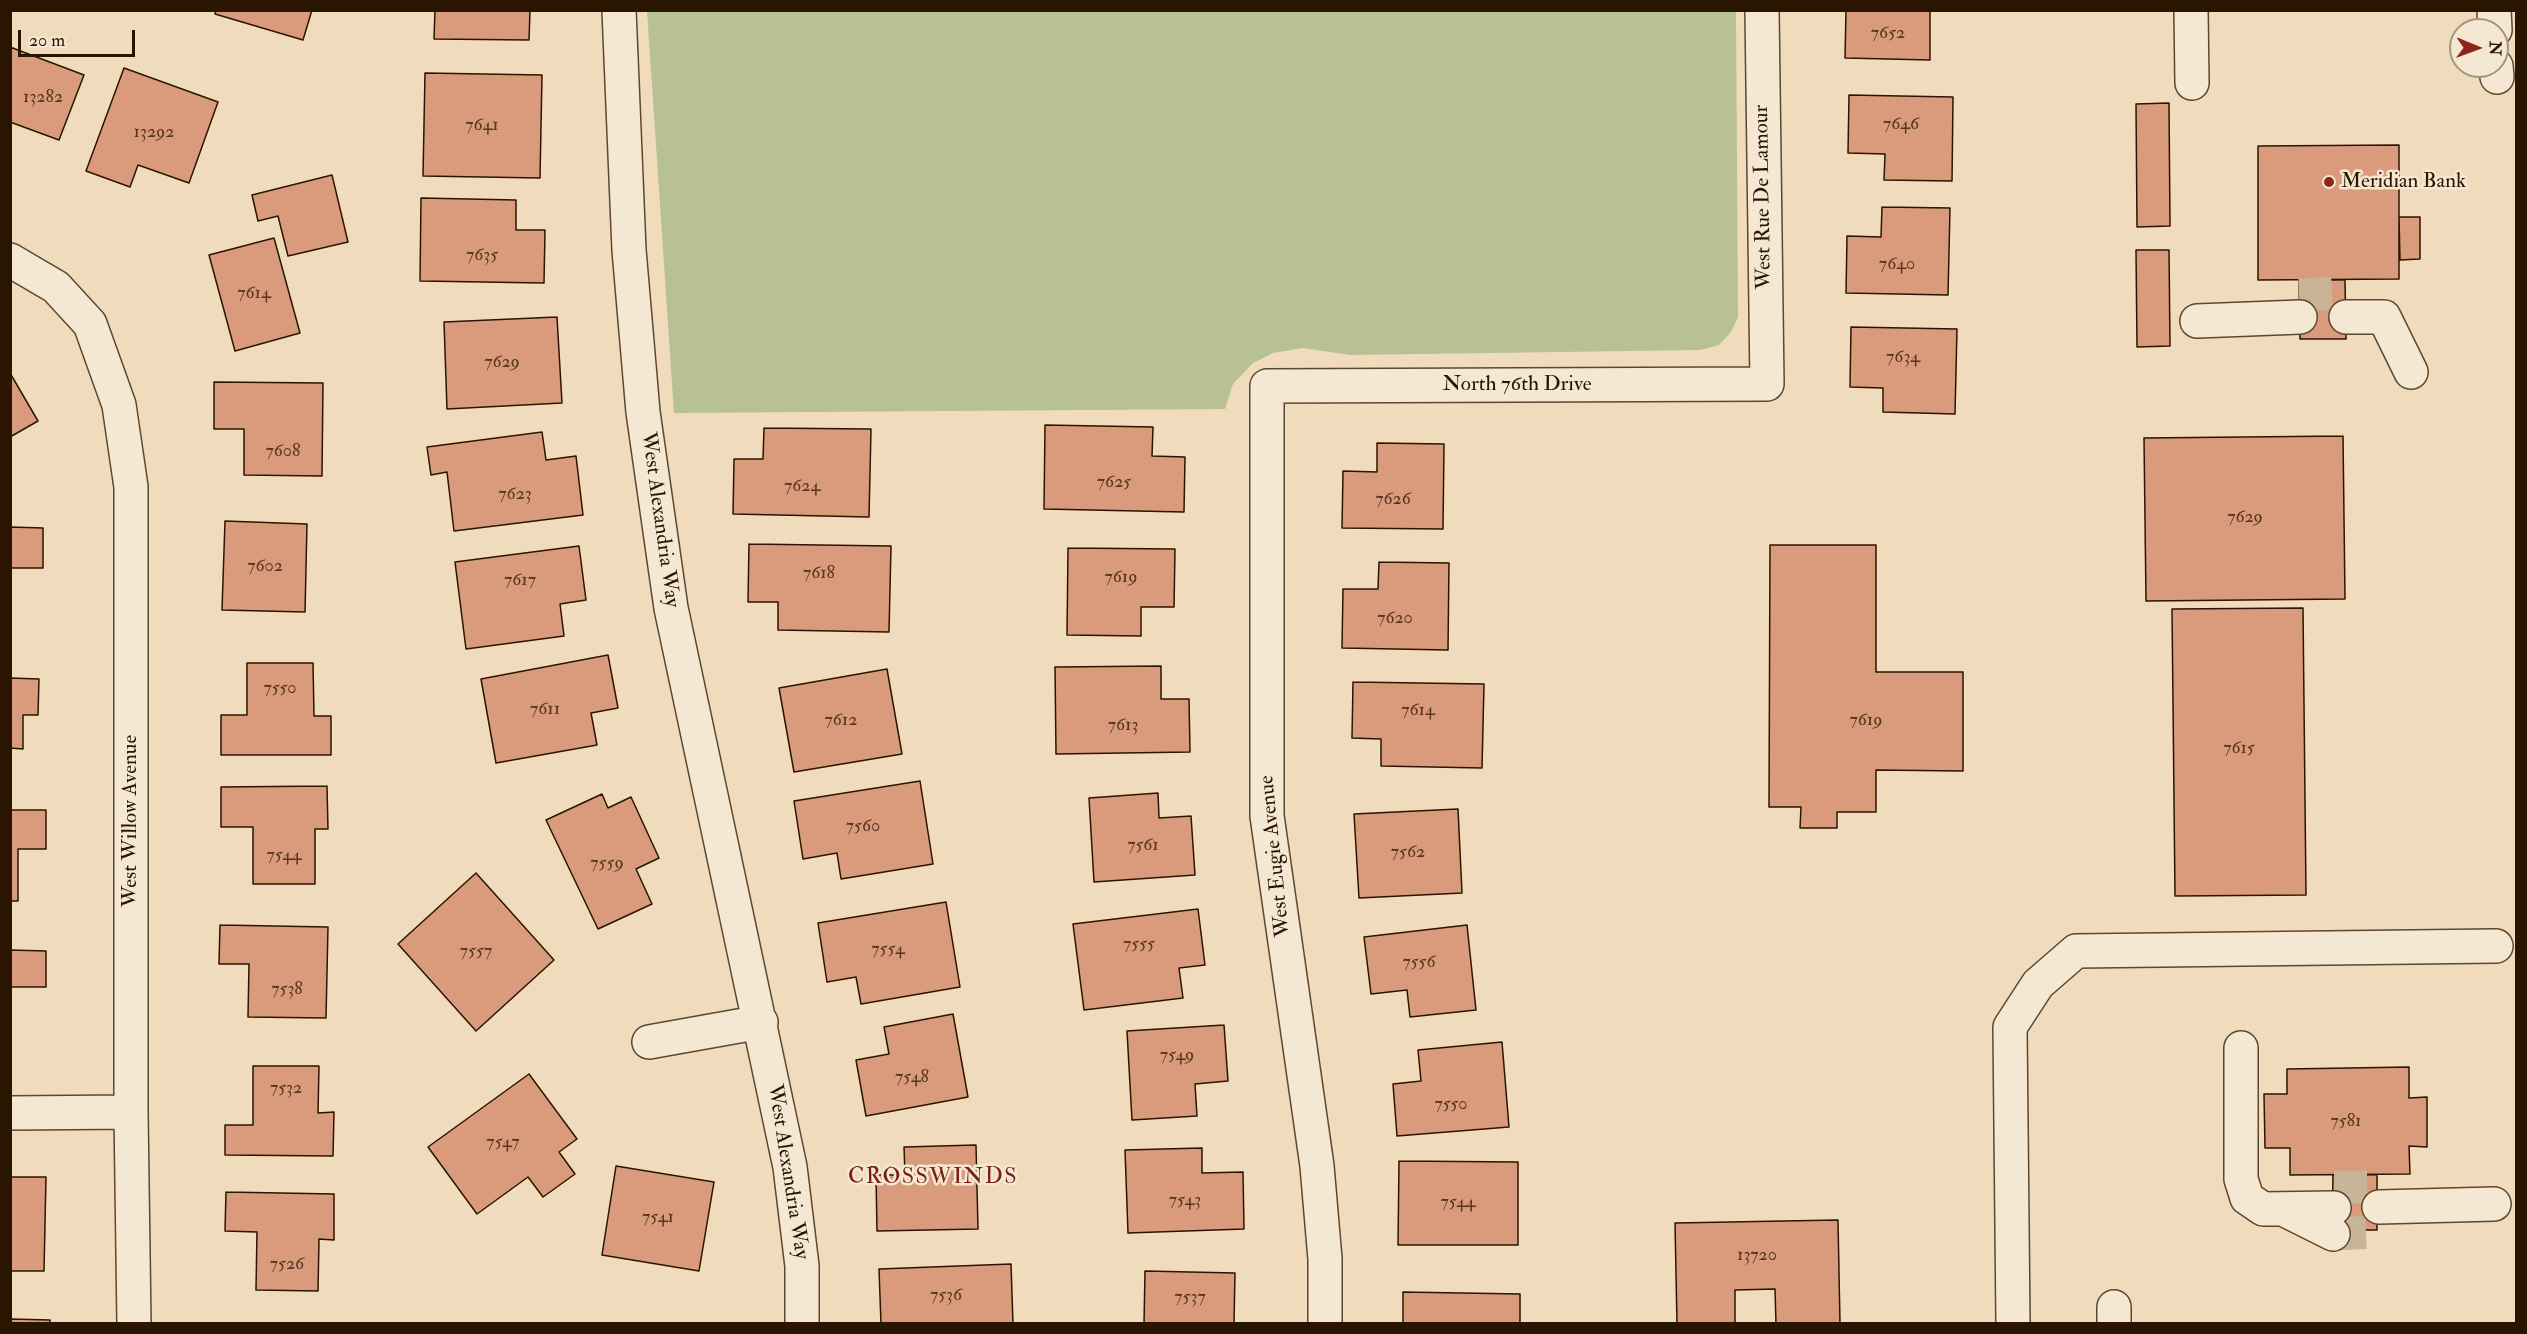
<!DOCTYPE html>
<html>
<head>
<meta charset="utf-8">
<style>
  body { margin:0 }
  #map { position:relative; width:2527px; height:1334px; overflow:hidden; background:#f0dcbc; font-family:"IM FELL Double Pica",serif }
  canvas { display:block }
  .frame { position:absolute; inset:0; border:12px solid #2a1500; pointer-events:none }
  .north { position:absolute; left:2449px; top:18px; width:60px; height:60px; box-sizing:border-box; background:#f5e8d3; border:2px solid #a4947f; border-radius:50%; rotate:91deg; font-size:16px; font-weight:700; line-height:24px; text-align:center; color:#2a1500 }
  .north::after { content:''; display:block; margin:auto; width:21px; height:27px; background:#8f2418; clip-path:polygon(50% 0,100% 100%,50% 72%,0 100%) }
  .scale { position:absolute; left:18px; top:30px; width:117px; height:27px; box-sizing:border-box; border:3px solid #2a1500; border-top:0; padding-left:8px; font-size:18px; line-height:21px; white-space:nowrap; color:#2a1500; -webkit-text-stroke:4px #f5e8d3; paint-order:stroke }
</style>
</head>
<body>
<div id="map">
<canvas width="2527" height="1334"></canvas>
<div class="frame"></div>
<div class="north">N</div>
<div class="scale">20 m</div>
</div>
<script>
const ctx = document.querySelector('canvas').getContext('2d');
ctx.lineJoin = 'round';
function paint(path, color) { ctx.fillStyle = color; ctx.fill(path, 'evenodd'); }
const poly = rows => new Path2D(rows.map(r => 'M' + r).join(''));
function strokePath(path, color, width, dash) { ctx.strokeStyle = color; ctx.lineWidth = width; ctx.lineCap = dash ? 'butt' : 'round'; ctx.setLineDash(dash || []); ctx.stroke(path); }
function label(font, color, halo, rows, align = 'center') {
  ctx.font = font + ' "IM FELL Double Pica",serif'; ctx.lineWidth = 5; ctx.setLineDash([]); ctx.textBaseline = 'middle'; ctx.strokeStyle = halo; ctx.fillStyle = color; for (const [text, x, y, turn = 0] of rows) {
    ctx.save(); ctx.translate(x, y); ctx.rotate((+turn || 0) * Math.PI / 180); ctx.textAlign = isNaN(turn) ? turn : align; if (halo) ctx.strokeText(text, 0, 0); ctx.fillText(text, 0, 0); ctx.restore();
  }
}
paint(poly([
  [647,11,1736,11,1738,317,1731,332,1719,345,1700,350,1350,355,1303,348,1273,353,1253,363,1233,384,1225,409,674,413]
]), '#b7c192');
const building = poly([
  [216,10,312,10,303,40,215,14,216,10],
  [435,10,530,10,529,40,434,39,435,10],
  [1846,10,1930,10,1930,60,1845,58,1846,10],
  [10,47,84,75,59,140,10,122,10,47],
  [124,68,218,102,189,183,138,165,130,187,86,171,124,68],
  [425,73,542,75,540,178,423,176,425,73],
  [1849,95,1953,97,1952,181,1884,180,1885,154,1848,153,1849,95],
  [2169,103,2170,226,2137,227,2136,104,2169,103],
  [2399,145,2399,279,2258,280,2258,146,2399,145],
  [332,175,348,242,288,256,278,216,258,221,252,195,332,175],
  [421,198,516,200,516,230,545,230,544,283,420,281,421,198],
  [1882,207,1950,208,1948,295,1846,293,1847,236,1881,237,1882,207],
  [2399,217,2420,217,2420,259,2400,260,2399,217],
  [274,238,300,333,235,351,209,255,274,238],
  [2136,250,2169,250,2170,346,2137,347,2136,250],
  [2299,280,2345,280,2346,339,2300,339,2299,280],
  [557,317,562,403,447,409,444,322,557,317],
  [1851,327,1957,329,1955,414,1883,412,1883,388,1850,387,1851,327],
  [10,373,38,421,10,437,10,373],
  [214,382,323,383,322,476,244,475,244,429,214,429,214,382],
  [1045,425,1153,427,1152,456,1185,457,1184,512,1044,509,1045,425],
  [764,428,871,429,869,517,733,514,734,459,763,459,764,428],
  [542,432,546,460,576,456,583,515,454,531,447,472,431,475,427,447,542,432],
  [2343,436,2345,599,2146,601,2144,438,2343,436],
  [1377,443,1444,444,1443,529,1342,528,1343,471,1377,472,1377,443],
  [225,521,307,524,305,612,222,610,225,521],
  [10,527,43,528,43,568,10,568,10,527],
  [749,544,891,546,889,632,778,630,778,602,748,602,749,544],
  [1770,545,1876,545,1876,672,1963,672,1963,771,1876,770,1876,812,1837,812,1837,828,1800,828,1801,807,1769,807,1770,545],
  [579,546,586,600,560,604,564,636,466,649,455,562,579,546],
  [1068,548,1175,549,1174,607,1141,607,1141,636,1067,635,1068,548],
  [1379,562,1449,563,1448,650,1342,648,1343,589,1378,589,1379,562],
  [2303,608,2306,895,2175,896,2172,609,2303,608],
  [608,655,618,708,591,713,597,745,496,763,481,679,608,655],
  [247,663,313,663,314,716,331,716,331,755,221,755,221,715,247,715,247,663],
  [1161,666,1161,699,1189,699,1190,752,1056,754,1055,667,1161,666],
  [887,669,902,754,794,772,779,688,887,669],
  [10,678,39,679,38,715,23,715,23,749,10,748,10,678],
  [1353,682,1484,684,1482,768,1381,766,1381,739,1352,738,1353,682],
  [920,781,933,864,841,879,837,853,803,859,794,801,920,781],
  [327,786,328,829,315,829,315,884,253,884,253,827,221,827,221,787,327,786],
  [1158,793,1159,818,1191,816,1195,875,1094,882,1089,798,1158,793],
  [602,794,608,808,631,797,659,858,636,869,652,904,598,929,546,820,602,794],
  [1458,809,1462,893,1359,898,1354,814,1458,809],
  [10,810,46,810,46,849,18,849,18,901,10,901,10,810],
  [476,873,554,960,476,1031,398,944,476,873],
  [946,902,960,987,861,1004,856,977,827,982,818,923,946,902],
  [1198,909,1205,965,1179,968,1183,998,1084,1010,1073,924,1198,909],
  [220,925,328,927,326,1018,248,1017,249,964,219,964,220,925],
  [1467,925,1476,1010,1410,1017,1407,990,1371,994,1364,937,1467,925],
  [10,950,46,951,46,987,11,987,10,1039,10,950],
  [953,1014,968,1097,866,1116,856,1060,889,1054,884,1027,953,1014],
  [1224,1025,1228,1081,1195,1084,1197,1116,1132,1120,1127,1031,1224,1025],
  [1502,1042,1509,1127,1397,1136,1393,1084,1421,1081,1418,1050,1502,1042],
  [253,1066,319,1066,318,1113,334,1112,333,1156,225,1155,225,1125,253,1125,253,1066],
  [2409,1067,2409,1098,2427,1097,2427,1147,2409,1146,2410,1174,2290,1175,2290,1148,2265,1148,2264,1094,2287,1094,2287,1069,2409,1067],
  [529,1074,577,1139,559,1152,575,1174,543,1197,528,1177,477,1214,428,1147,529,1074],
  [976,1145,978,1229,877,1231,876,1175,905,1175,904,1147,976,1145],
  [1202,1148,1202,1173,1243,1172,1244,1229,1128,1233,1125,1150,1202,1148],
  [1399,1161,1518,1162,1518,1245,1398,1245,1399,1161],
  [616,1166,714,1182,699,1271,602,1255,616,1166],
  [2333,1175,2377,1175,2377,1230,2332,1230,2333,1175],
  [10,1177,46,1177,44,1271,10,1271,10,1177],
  [226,1192,334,1194,334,1240,319,1239,318,1291,256,1290,257,1232,225,1231,226,1192],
  [1838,1220,1840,1324,1776,1324,1775,1289,1735,1290,1735,1324,1677,1324,1675,1223,1838,1220],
  [1011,1264,1013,1324,881,1324,879,1269,1011,1264],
  [1145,1271,1235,1273,1234,1324,1144,1324,1145,1271],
  [1403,1292,1520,1294,1520,1324,1403,1324,1403,1292],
  [10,1319,50,1320,50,1324,10,1324,10,1319]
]);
paint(building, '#da9b7c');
strokePath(building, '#2a1500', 1.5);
strokePath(poly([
  [2299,295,2345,293],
  [2334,1187,2379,1187],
  [2333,1234,2379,1232]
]), '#c8b496', 33, [33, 16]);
const minor = poly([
  [619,10,629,250,643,412,671,608,790,1167,802,1266,802,1324],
  [2191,10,2192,83],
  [2494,10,2495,30],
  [2496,66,2497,77],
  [10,260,56,287,90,324,119,405,131,487,131,1112,134,1324],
  [2346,317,2384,317,2411,372],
  [2197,321,2300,317],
  [649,1042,761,1022],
  [2241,1048,2241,1179,2247,1198,2263,1209,2334,1208],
  [10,1113,131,1112],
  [2379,1207,2494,1204],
  [2287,1211,2333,1234],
  [2114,1307,2114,1324],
  [1325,1324,1325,1259,1317,1166,1267,816,1267,386,1767,384,1762,10],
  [2013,1324,2010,1027,2038,984,2076,951,2496,946]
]);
strokePath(minor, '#5c472f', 36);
strokePath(minor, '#f5e8d3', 33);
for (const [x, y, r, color] of [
  [2329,182,6,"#8f2418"]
]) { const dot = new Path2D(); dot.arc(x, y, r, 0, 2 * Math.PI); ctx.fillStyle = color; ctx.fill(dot); strokePath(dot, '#f5e8d3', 2); }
label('18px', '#56361f', null, [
  ["7652",1888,34],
  ["13282",43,98],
  ["7646",1901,125],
  ["7641",482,126],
  ["13292",154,133],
  ["7635",482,256],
  ["7640",1897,265],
  ["7614",254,294],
  ["7634",1903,358],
  ["7629",502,363],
  ["7608",283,452],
  ["7625",1114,483],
  ["7624",802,487],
  ["7623",515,495],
  ["7626",1393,500],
  ["7629",2245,518],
  ["7602",265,567],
  ["7618",819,574],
  ["7619",1121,578],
  ["7617",520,581],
  ["7620",1395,619],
  ["7550",280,689],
  ["7611",545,710],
  ["7614",1418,711],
  ["7612",841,721],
  ["7619",1866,721],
  ["7613",1123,726],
  ["7615",2239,749],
  ["7560",863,827],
  ["7561",1143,846],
  ["7562",1408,853],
  ["7544",284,856],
  ["7559",607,864],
  ["7555",1139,945],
  ["7554",888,950],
  ["7557",476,952],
  ["7556",1419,963],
  ["7538",287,990],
  ["7549",1177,1056],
  ["7548",912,1078],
  ["7532",286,1089],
  ["7550",1451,1105],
  ["7581",2346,1122],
  ["7547",503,1143],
  ["7543",1185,1201],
  ["7544",1458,1203],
  ["7541",658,1218],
  ["13720",1757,1256],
  ["7526",287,1265],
  ["7536",946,1296],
  ["7537",1190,1298]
]);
label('21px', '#2a1500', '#f5e8d3', [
  ["Meridian Bank",2341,182]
], 'left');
label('21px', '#2a1500', '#f5e8d3', [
  ["West Rue De Lamour",1764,197,-91],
  ["North 76th Drive",1517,385],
  ["West Alexandria Way",659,520,82],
  ["West Willow Avenue",131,821,-90],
  ["West Eugie Avenue",1276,856,-96],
  ["West Alexandria Way",787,1172,81]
]);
ctx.letterSpacing = '1.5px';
label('22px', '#7a1f14', '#f5e8d3', [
  ["CROSSWINDS",933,1178]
]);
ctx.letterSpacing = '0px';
</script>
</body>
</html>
